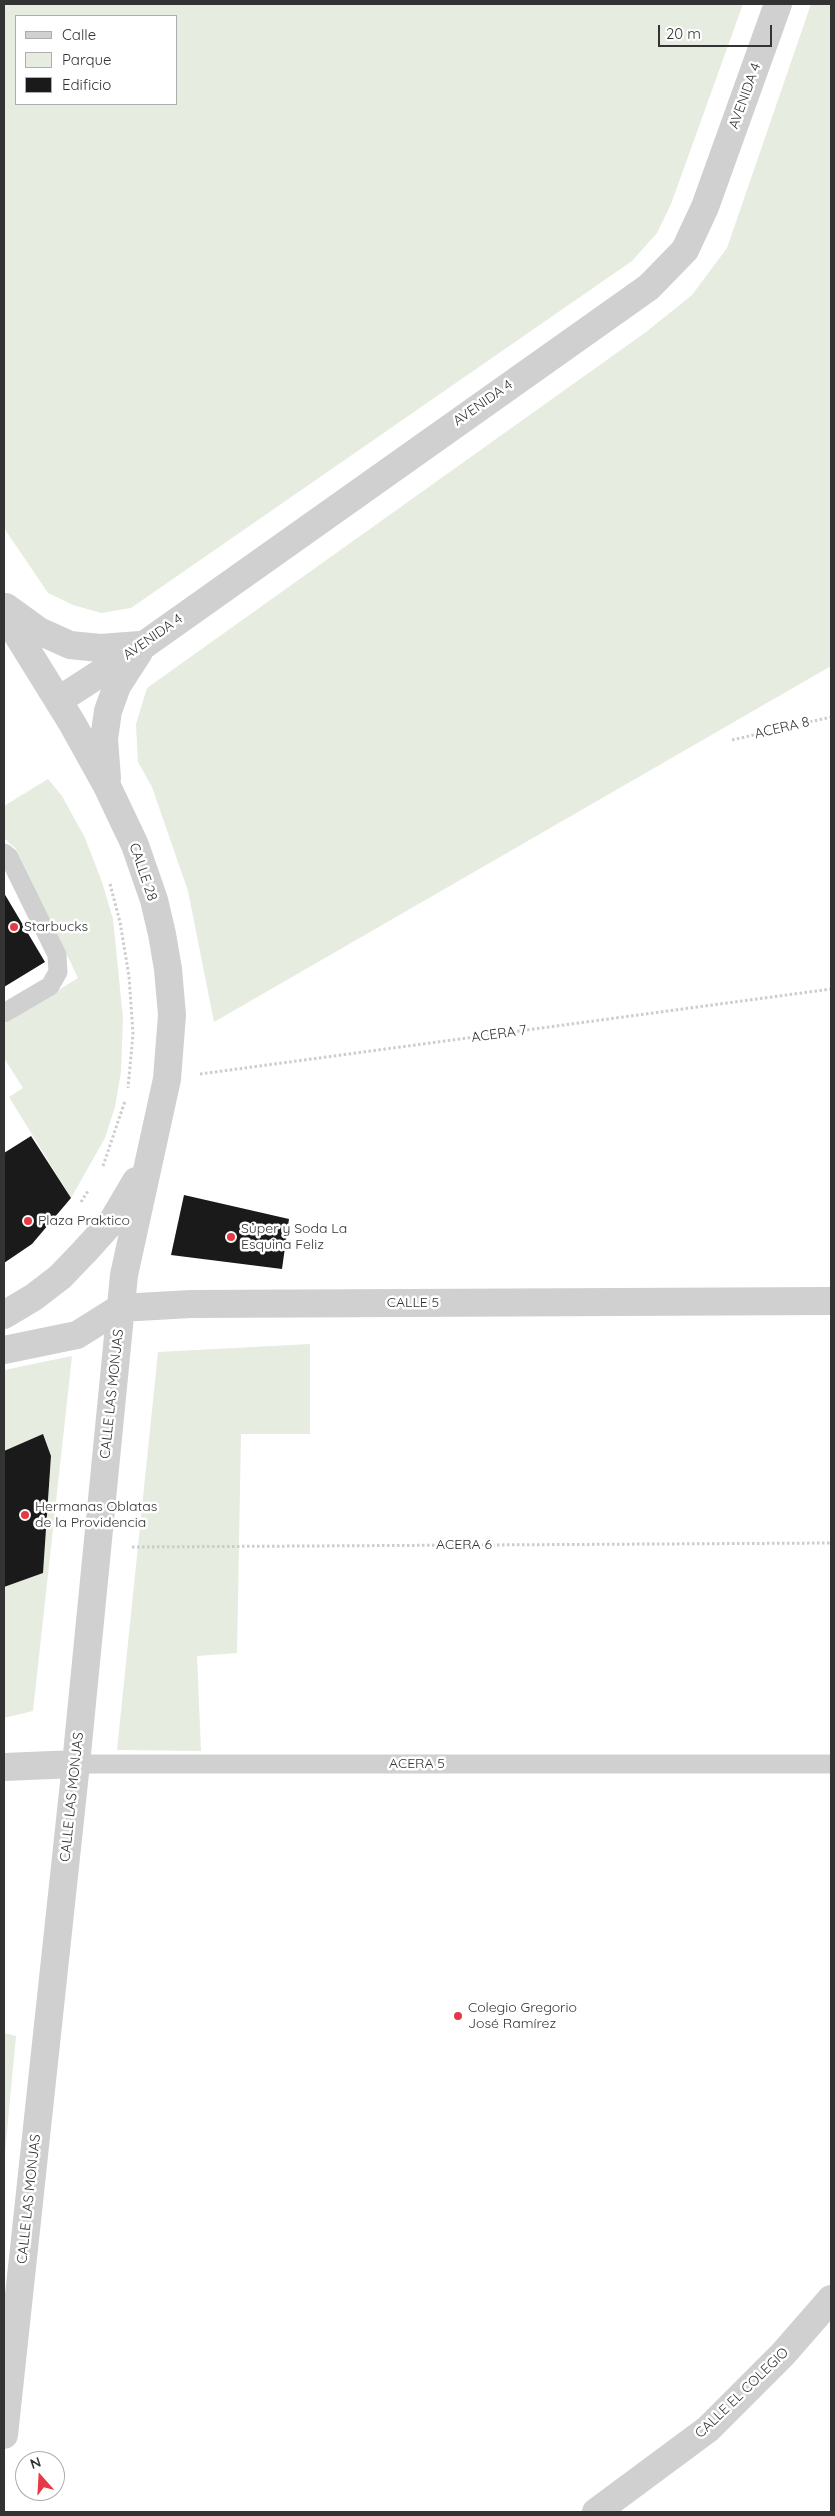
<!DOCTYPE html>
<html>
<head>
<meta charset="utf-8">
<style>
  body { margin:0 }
  #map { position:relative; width:835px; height:2516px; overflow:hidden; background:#fff; font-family:Quicksand,sans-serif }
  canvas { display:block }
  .frame { position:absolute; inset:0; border:5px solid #333; pointer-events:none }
  .legend { position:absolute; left:15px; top:15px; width:162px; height:90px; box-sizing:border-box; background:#fff; border:1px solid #adadad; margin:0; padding:6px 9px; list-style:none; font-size:15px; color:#333 }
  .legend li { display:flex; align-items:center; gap:10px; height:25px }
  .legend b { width:25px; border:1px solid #adadad }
  .north { position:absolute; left:15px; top:2451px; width:50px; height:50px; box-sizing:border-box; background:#fff; border:1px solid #adadad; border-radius:50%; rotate:341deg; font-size:14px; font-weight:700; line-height:20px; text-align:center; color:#333 }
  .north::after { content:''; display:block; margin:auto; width:18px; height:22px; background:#e63946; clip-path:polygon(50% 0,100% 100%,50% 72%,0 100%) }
  .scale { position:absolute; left:658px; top:25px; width:114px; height:22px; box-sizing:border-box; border:2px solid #333; border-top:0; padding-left:6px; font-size:15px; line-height:18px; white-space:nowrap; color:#333; -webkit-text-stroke:4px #fff; paint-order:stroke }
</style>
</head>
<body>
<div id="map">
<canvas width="835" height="2516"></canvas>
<div class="frame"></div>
<ul class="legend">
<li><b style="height:6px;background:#d0d0d0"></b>Calle</li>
<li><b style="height:14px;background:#e6ecdf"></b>Parque</li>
<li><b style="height:14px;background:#1a1a1a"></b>Edificio</li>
</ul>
<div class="north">N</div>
<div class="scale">20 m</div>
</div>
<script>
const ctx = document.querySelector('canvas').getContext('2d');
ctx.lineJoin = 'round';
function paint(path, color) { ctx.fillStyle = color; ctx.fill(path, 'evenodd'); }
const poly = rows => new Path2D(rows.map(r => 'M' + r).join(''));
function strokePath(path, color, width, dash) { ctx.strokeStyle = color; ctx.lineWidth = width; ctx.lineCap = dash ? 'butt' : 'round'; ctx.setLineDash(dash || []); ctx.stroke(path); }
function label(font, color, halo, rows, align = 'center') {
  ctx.font = font + ' Quicksand,sans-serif'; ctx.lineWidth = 5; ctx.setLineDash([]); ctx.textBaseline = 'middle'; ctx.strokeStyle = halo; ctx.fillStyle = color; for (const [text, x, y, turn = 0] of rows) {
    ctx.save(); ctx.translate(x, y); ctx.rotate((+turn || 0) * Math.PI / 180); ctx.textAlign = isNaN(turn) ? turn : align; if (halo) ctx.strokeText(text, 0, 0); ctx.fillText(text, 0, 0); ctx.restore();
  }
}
paint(poly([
  [4,4,743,4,671,204,657,233,632,261,131,608,101,613,73,605,48,593,4,528],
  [16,16,176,16,176,104,16,104],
  [811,4,831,4,831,666,214,1022,188,891,152,787,138,762,136,724,147,688,646,332,692,295,727,248],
  [48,779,62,796,85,838,102,882,113,919,123,1018,121,1072,115,1107,105,1138,71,1198,9,1097,23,1088,4,1058,4,1024,78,978,16,849,4,838,4,806],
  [310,1344,310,1434,241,1434,237,1653,197,1656,201,1751,117,1750,158,1352],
  [72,1356,33,1711,4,1718,4,1587,43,1573,51,1456,43,1435,4,1451,4,1370],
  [4,2033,16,2036,4,2163]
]), '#e6ecdf');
paint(poly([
  [4,893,45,962,4,987],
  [31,1136,71,1198,32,1244,4,1263,4,1153],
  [184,1195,289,1219,282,1269,171,1255],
  [43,1434,51,1456,43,1573,4,1587,4,1451]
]), '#1a1a1a');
strokePath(poly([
  [732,740,831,717],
  [110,884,120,922,129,976,133,1034,128,1088],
  [200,1074,831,989],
  [103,1166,125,1101],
  [81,1202,88,1191],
  [132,1547,831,1543]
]), '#cdcdcd', 3, [2.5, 2.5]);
strokePath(poly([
  [4,853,9,857,57,955,58,972,50,986,4,1013],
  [76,1764,831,1764]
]), '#d0d0d0', 19);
strokePath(poly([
  [6,607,39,631,70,645,100,648,140,645],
  [4,613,72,723,107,786,135,845,154,900,162,934,168,969,172,1015,167,1079,124,1275,76,1764,4,2435],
  [59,700,144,645,649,287,685,250,705,207,778,4],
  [107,778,104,739,108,711,117,686,139,652],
  [4,1315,34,1297,60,1277,85,1251,113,1220,136,1181],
  [4,1350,77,1335,120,1308,191,1304,831,1301],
  [4,1767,76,1764],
  [596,2512,708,2429,783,2354,831,2299]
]), '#d0d0d0', 28);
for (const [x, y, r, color] of [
  [14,927,5,"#e63946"],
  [28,1221,5,"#e63946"],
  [231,1237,5,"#e63946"],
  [25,1515,5,"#e63946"],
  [458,2016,5,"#e63946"]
]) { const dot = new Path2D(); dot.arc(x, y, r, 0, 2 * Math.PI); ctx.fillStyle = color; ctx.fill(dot); strokePath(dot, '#fff', 2); }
label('14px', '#333', '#fff', [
  ["AVENIDA 4",745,96,-70],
  ["AVENIDA 4",483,403,-35],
  ["AVENIDA 4",153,637,-35],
  ["ACERA 8",782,728,-13],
  ["CALLE 28",143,872,71],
  ["ACERA 7",499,1034,-8],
  ["CALLE 5",413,1303],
  ["CALLE LAS MONJAS",112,1394,-84],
  ["ACERA 6",464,1545],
  ["ACERA 5",417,1764],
  ["CALLE LAS MONJAS",72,1797,-84],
  ["CALLE LAS MONJAS",29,2199,-84],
  ["CALLE EL COLEGIO",742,2393,-44]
]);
label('14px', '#333', '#fff', [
  ["Starbucks",24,927],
  ["Plaza Praktico",38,1221],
  ["Súper y Soda La",241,1229],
  ["Esquina Feliz",241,1245],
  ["Hermanas Oblatas",35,1507],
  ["de la Providencia",35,1523],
  ["Colegio Gregorio",468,2008],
  ["José Ramírez",468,2024]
], 'left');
</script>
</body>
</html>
